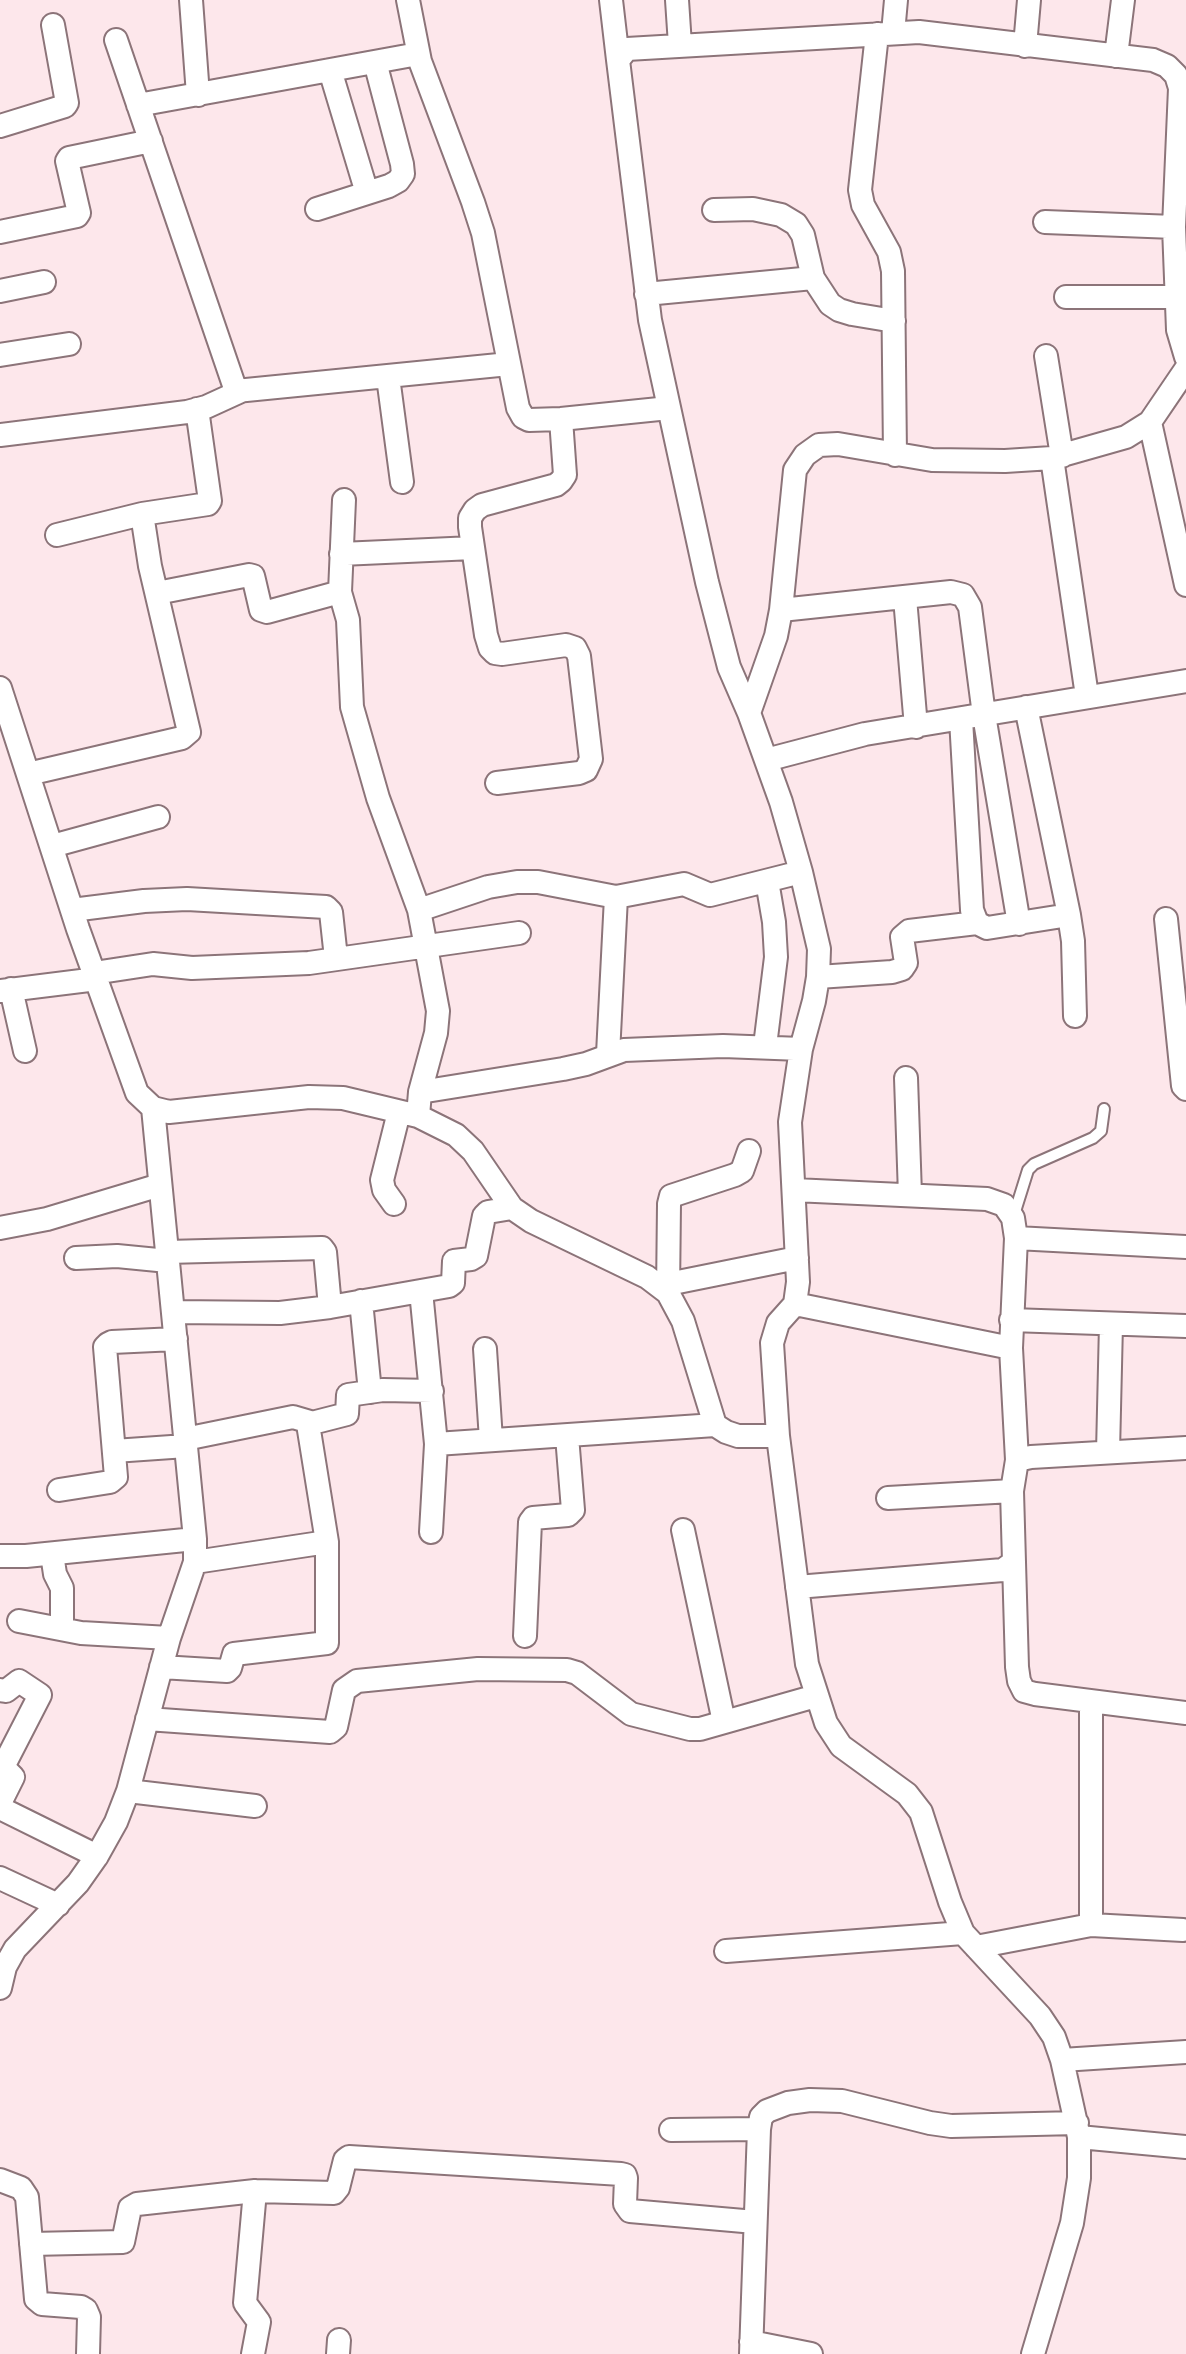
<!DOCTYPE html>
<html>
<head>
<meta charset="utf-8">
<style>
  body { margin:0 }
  canvas { display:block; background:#fde7eb }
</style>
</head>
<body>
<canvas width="1186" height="2354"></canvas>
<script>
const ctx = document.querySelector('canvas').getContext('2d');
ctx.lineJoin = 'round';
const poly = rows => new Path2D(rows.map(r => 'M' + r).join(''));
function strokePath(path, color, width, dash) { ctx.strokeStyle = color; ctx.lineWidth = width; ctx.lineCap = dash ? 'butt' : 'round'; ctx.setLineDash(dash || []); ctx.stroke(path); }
const service = poly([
  [1013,1218,1028,1170,1034,1164,1093,1138,1101,1131,1104,1109]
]);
const minor = poly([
  [191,0,198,95],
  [408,0,420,61,473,202,483,233,518,408,523,417,529,420,561,419,669,408],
  [611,0,618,60],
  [677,0,680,45],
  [893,33,896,0],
  [877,34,860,190,863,205,889,252,893,271,895,455],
  [116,40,236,391,509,364],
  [1025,46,1029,0],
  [1116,56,1123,0],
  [330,70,367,193],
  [138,105,418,54],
  [0,126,65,106,67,103,53,25],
  [317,209,389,186,398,181,403,174,402,164,375,62],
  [714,210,753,209,781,215,796,224,803,235,813,278,830,304,839,310,852,314,894,321],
  [1045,222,1174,227],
  [0,232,77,216,79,213,67,161,69,158,151,141],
  [0,291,44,282],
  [646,294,813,278],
  [1066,297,1176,297],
  [0,355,69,344],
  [1046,356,1062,456],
  [388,377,402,482],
  [1150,422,1186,585],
  [0,435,187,412,206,407,241,391],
  [1052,458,1087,696],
  [344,500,340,592,348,620,352,707,378,798,419,910,438,1011,436,1033,420,1092,418,1116,456,1135,473,1151,512,1208,531,1221,647,1277,668,1293,683,1321,715,1425,726,1432,738,1436,778,1436],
  [57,535,142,514,208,504,210,501,197,409],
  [341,554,473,548],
  [157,593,249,575,253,576,254,580,261,610,267,612,340,592],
  [905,598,916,727],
  [781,610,951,592,963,595,970,607,984,715,1019,924],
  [0,688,78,929,137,1093,153,1108,169,1112,309,1097,343,1098,418,1116],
  [1026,707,1069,915,1073,941,1075,1016],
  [749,713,776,636,781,610,795,470,805,455,819,445,838,444,932,460,1005,461,1052,458,1126,437,1150,422,1186,369],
  [961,719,972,910,977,923,987,928,1069,915],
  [766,760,865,734,1186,681],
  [28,774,182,738,189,732,150,566,142,514],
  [497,783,579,773,586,770,591,759,579,656,575,648,566,645,502,654,495,653,490,648,486,635,470,527,470,518,475,510,482,505,556,485,561,481,565,475,561,419],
  [52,846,158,817],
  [72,910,144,901,187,899,326,907,331,912,336,958],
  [419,910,488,887,517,882,538,882,616,897,684,884,710,895,801,872],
  [1166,919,1183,1086,1186,1089],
  [94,973,153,964,192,968,309,963,519,933],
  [818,977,892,972,902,969,906,963,902,937,909,931,977,923],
  [11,989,25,1051],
  [0,991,97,979],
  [765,1046,776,957,774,922,767,881],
  [608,1054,616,897],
  [906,1078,910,1195],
  [420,1092,563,1069,586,1064,624,1050,723,1046,801,1049],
  [794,1190,987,1199,1004,1205,1013,1218,1016,1238,1011,1348,1017,1460],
  [394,1204,384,1190,382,1180,399,1112],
  [0,1228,47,1219,160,1185],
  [1016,1238,1186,1247],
  [167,1252,322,1248,325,1252,330,1307],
  [76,1258,117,1256,168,1261],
  [668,1284,797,1258],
  [421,1291,436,1444,431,1532],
  [668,1293,669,1204,671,1196,735,1175,742,1171,749,1151],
  [361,1301,370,1392],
  [795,1304,1011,1348],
  [173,1312,280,1313,330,1307,449,1286,453,1283,454,1261,471,1259,476,1256,484,1216,488,1212,512,1208],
  [1011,1320,1186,1326],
  [485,1349,491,1440],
  [185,1439,293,1417,310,1422],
  [436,1444,715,1425],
  [114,1451,186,1446],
  [1108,1452,1111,1324],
  [59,1490,110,1482,116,1477,105,1347,108,1344,112,1342,176,1339],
  [888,1498,1012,1491],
  [683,1530,724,1722],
  [52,1554,55,1574,62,1588,62,1629],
  [0,1556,26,1556,195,1539],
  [195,1562,327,1542],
  [1014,1562,1017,1667,1019,1681,1024,1691,1035,1694,1186,1713],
  [797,1587,1003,1570,1014,1562,1012,1491,1017,1460,1031,1457,1186,1448],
  [19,1621,81,1633,169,1638],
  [525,1636,530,1522,533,1518,568,1515,573,1510,567,1436],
  [161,1667,227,1671,230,1668,234,1654,327,1643,327,1542,308,1424,347,1414,348,1395,383,1390,432,1391],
  [0,1690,6,1691,19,1681,40,1695,4,1765,4,1768,13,1777,2,1799,1,1806,4,1810,97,1856],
  [1091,1701,1091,1925],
  [147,1719,330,1732,336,1727,344,1690,357,1681,478,1669,567,1670,577,1673,631,1714,690,1729,700,1729,816,1696],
  [128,1791,255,1806],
  [0,1878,58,1905],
  [976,1947,1091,1925,1183,1930],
  [726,1951,963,1933],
  [0,1988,5,1967,15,1949,78,1883,97,1856,116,1822,128,1791,169,1638,195,1562,195,1539,153,1108],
  [1062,2060,1186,2052],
  [671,2130,759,2129],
  [1079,2137,1186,2147],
  [0,2180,21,2188,27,2197,36,2299,42,2304,81,2307,86,2310,89,2317,88,2354],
  [31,2244,123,2242,130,2208,137,2204,255,2191,334,2193,338,2188,345,2160,349,2157,621,2174,625,2175,626,2178,625,2204,630,2211,755,2222],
  [751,2342,811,2354],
  [253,2354,259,2322,245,2303,255,2191],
  [338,2354,339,2340],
  [751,2354,759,2129,761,2117,767,2111,788,2103,810,2100,842,2101,930,2123,951,2126,1077,2123],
  [1033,2354,1072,2223,1079,2178,1079,2137,1062,2060,1054,2037,1040,2016,963,1933,950,1902,921,1812,907,1794,841,1746,826,1723,807,1664,778,1436,772,1343,778,1323,795,1304,798,1282,790,1122,801,1049,814,1001,818,977,819,949,801,872,781,802,749,713,729,667,707,582,650,320,618,60,627,49,919,32,1153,60,1167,66,1176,75,1180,88,1174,227,1178,330,1186,357]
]);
strokePath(service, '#8c7479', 14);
strokePath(minor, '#8c7479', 26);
strokePath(service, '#fff', 10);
strokePath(minor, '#fff', 22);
</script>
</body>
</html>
